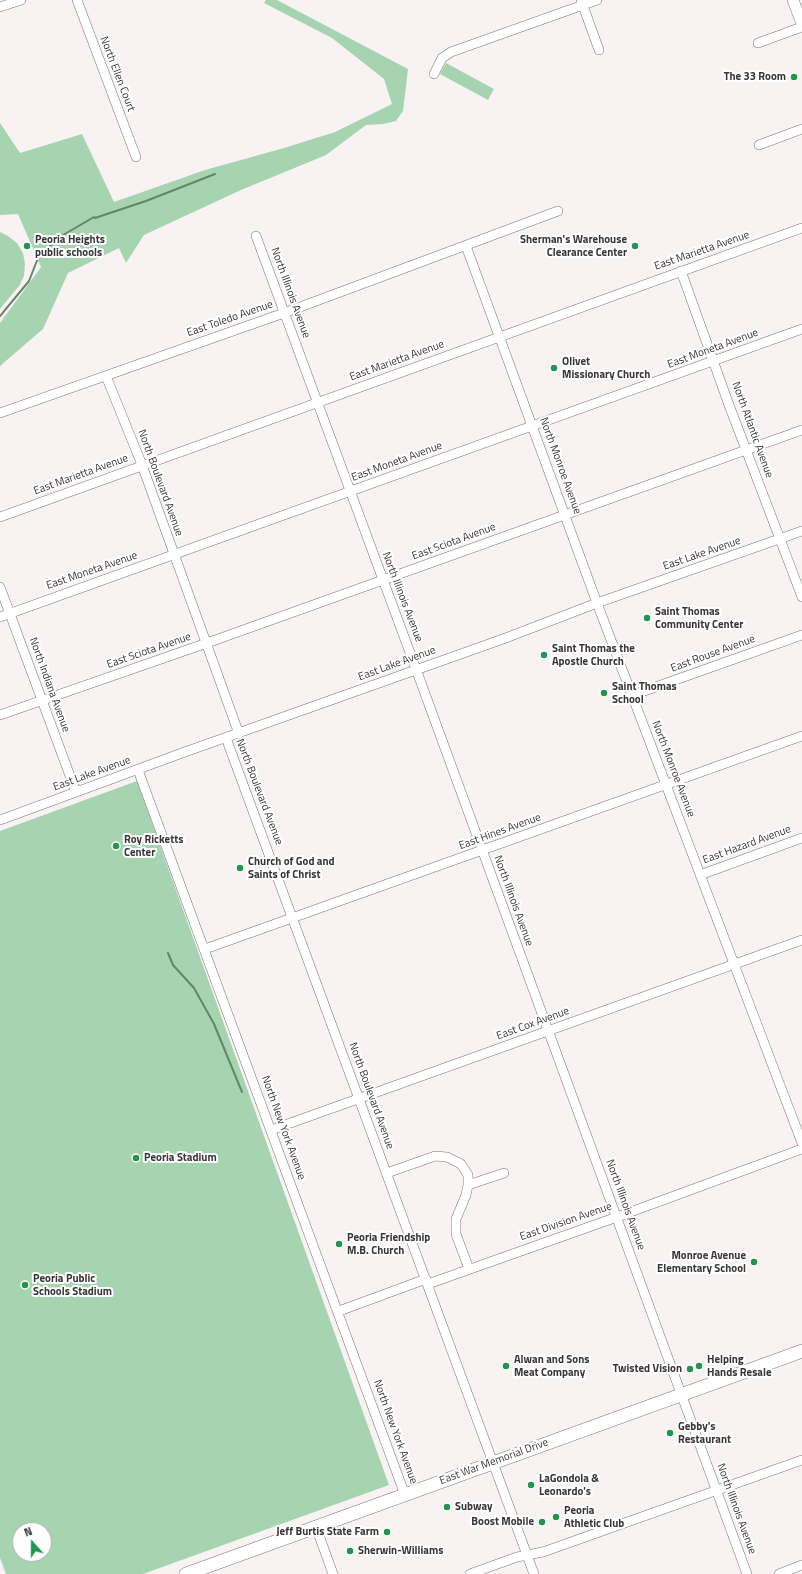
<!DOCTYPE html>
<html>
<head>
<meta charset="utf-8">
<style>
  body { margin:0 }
  #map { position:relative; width:802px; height:1574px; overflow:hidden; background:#f8f3f2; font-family:"Titillium Web",sans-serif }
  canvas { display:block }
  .north { position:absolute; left:12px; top:1522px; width:40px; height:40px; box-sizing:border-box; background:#fff; border:1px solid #afaeae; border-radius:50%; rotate:339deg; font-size:11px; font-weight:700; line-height:16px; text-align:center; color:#373535 }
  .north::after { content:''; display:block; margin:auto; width:14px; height:18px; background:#219651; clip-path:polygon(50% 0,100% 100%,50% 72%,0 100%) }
</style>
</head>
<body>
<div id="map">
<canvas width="802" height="1574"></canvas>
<div class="north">N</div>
</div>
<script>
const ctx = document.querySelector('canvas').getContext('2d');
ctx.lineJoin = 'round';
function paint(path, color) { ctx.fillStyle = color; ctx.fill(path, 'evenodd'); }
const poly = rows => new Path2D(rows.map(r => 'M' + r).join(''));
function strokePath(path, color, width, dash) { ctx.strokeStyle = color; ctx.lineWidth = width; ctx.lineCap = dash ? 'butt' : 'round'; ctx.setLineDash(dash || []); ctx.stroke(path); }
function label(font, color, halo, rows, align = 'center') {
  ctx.font = font + ' "Titillium Web",sans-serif'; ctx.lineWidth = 4; ctx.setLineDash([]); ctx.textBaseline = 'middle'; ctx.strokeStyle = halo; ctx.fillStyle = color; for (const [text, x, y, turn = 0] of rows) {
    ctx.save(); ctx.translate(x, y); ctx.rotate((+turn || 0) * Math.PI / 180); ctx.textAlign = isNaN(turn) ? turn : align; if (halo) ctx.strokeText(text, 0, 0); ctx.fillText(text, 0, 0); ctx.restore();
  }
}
paint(poly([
  [266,0,277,0,408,69,403,111,396,121,383,124,366,125,326,155,241,190,144,235,126,263,119,248,68,273,43,329,0,366,0,323,41,267,18,214,0,215,0,123,20,153,82,134,114,202,205,170,284,148,335,132,392,104,384,79,332,38,264,3],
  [446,63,494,89,488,100,440,74],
  [0,232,8,236,17,243,23,253,25,264,24,276,19,286,0,309],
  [137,781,389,1485,143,1574,6,1574,0,1558,0,831],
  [20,1530,44,1530,44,1554,20,1554]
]), '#a6d4b1');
strokePath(poly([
  [0,316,29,281,38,258,58,238,94,217,95,218,146,201,215,174],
  [168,953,173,965,194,988,214,1024,242,1092]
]), '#63856c', 2);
const minor = poly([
  [77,0,136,157],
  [581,0,599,50],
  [0,7,21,0],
  [758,43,802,27],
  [434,74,442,58,451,52,597,0],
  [759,145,802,129],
  [256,236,416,669,747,1574],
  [466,246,597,603,802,1143],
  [681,271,729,405,802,597],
  [106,376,142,465,239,734],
  [0,413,284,313,558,211],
  [0,517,802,228],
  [0,587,76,792],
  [0,617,802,329],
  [633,695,802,635],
  [0,715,207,643,802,430],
  [226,738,534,1574],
  [138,770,405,1495],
  [0,820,182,753,503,639,597,603,802,531],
  [700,875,802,838],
  [205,949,802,736],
  [271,1130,802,940],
  [387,1173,435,1156,447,1157,461,1164,468,1175,468,1185,466,1195,456,1219,456,1234,469,1269],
  [468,1185,504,1173],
  [428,1284,617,1217,802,1149],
  [339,1311,426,1279],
  [316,1527,333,1574],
  [470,1574,517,1557,543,1552,802,1460],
  [779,1574,802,1565]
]);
const major = poly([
  [793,0,802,24]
]);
const highway = poly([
  [186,1574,802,1351]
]);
strokePath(minor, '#7b7676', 10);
strokePath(major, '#7b7676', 12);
strokePath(highway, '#7b7676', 14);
strokePath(minor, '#fff', 9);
strokePath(major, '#fff', 11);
strokePath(highway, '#fff', 13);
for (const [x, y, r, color] of [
  [794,77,4,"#219651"],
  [27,246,4,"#219651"],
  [635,246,4,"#219651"],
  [554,368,4,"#219651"],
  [647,618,4,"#219651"],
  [544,655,4,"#219651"],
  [604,693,4,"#219651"],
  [116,846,4,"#219651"],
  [240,868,4,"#219651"],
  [136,1158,4,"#219651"],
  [339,1244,4,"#219651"],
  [754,1262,4,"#219651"],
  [25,1285,4,"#219651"],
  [506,1366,4,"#219651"],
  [699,1366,4,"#219651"],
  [690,1369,4,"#219651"],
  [670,1433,4,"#219651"],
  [531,1485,4,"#219651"],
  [447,1507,4,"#219651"],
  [556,1517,4,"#219651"],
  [542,1522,4,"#219651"],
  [387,1532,4,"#219651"],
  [350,1551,4,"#219651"]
]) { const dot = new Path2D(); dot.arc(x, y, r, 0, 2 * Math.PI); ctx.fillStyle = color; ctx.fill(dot); strokePath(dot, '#fff', 1.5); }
label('11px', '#373535', '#fff', [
  ["North Ellen Court",117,74,69],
  ["East Marietta Avenue",702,251,-19],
  ["North Illinois Avenue",290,293,70],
  ["East Toledo Avenue",230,319,-19],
  ["East Moneta Avenue",713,349,-20],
  ["East Marietta Avenue",397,361,-20],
  ["North Atlantic Avenue",752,430,70],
  ["East Moneta Avenue",397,462,-20],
  ["North Monroe Avenue",560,466,70],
  ["East Marietta Avenue",81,475,-20],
  ["North Boulevard Avenue",160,483,70],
  ["East Sciota Avenue",454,542,-20],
  ["East Lake Avenue",702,554,-19],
  ["East Moneta Avenue",92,571,-19],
  ["North Illinois Avenue",402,597,69],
  ["East Sciota Avenue",149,651,-19],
  ["East Rouse Avenue",713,654,-20],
  ["East Lake Avenue",397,664,-20],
  ["North Indiana Avenue",49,685,70],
  ["North Monroe Avenue",673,769,69],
  ["East Lake Avenue",92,774,-20],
  ["North Boulevard Avenue",259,792,69],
  ["East Hines Avenue",500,832,-20],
  ["East Hazard Avenue",747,845,-20],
  ["North Illinois Avenue",513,901,70],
  ["East Cox Avenue",533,1024,-20],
  ["North Boulevard Avenue",371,1096,70],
  ["North New York Avenue",283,1128,70],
  ["North Illinois Avenue",625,1205,70],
  ["East Division Avenue",566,1222,-19],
  ["North New York Avenue",395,1432,70],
  ["East War Memorial Drive",494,1462,-20],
  ["North Illinois Avenue",736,1509,70]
]);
label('bold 11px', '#373535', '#fff', [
  ["The 33 Room",786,77,"right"],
  ["Peoria Heights",35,240],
  ["public schools",35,253],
  ["Sherman's Warehouse",627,240,"right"],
  ["Clearance Center",627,253,"right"],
  ["Olivet",562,362],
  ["Missionary Church",562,375],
  ["Saint Thomas",655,612],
  ["Community Center",655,625],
  ["Saint Thomas the",552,649],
  ["Apostle Church",552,662],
  ["Saint Thomas",612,687],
  ["School",612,700],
  ["Roy Ricketts",124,840],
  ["Center",124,853],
  ["Church of God and",248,862],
  ["Saints of Christ",248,875],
  ["Peoria Stadium",144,1158],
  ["Peoria Friendship",347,1238],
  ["M.B. Church",347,1251],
  ["Monroe Avenue",746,1256,"right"],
  ["Elementary School",746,1269,"right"],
  ["Peoria Public",33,1279],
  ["Schools Stadium",33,1292],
  ["Alwan and Sons",514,1360],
  ["Meat Company",514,1373],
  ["Helping",707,1360],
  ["Hands Resale",707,1373],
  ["Twisted Vision",682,1369,"right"],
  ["Gebby's",678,1427],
  ["Restaurant",678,1440],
  ["LaGondola &",539,1479],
  ["Leonardo's",539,1492],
  ["Subway",455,1507],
  ["Peoria",564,1511],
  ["Athletic Club",564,1524],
  ["Boost Mobile",534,1522,"right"],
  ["Jeff Burtis State Farm",379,1532,"right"],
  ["Sherwin-Williams",358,1551]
], 'left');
</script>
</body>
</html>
